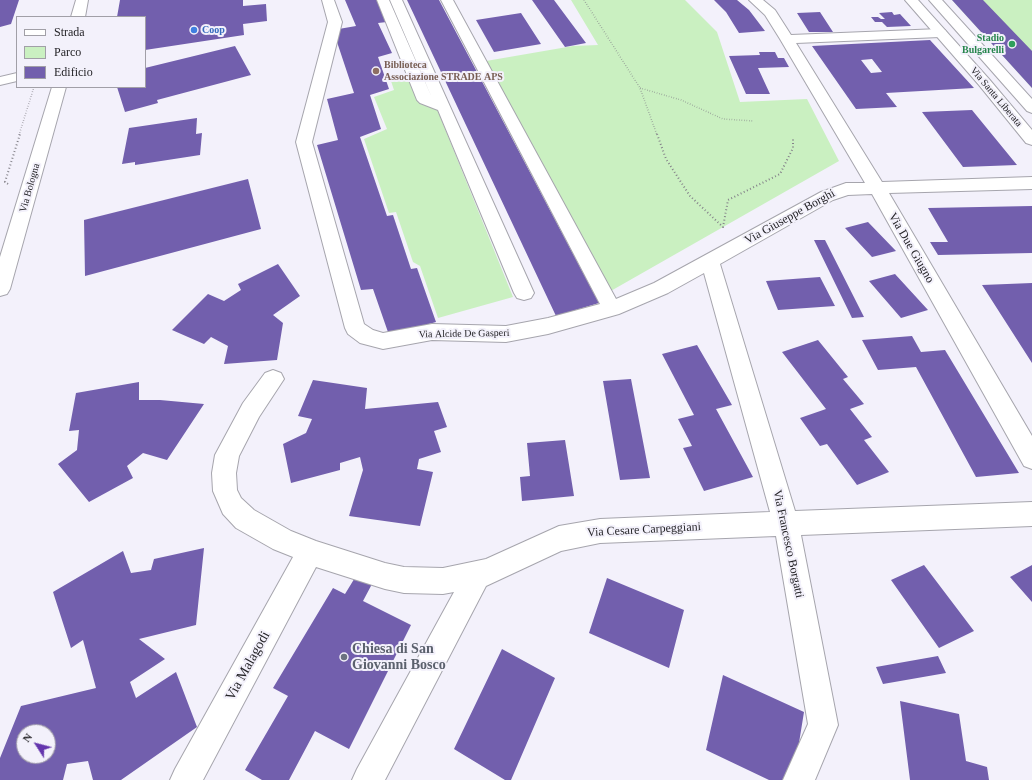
<!DOCTYPE html>
<html>
<head>
<meta charset="utf-8">
<style>
  body { margin:0 }
  #map { position:relative; width:1032px; height:780px; overflow:hidden; background:#f3f1fb; font-family:"Times New Roman",serif }
  canvas { display:block }
  .legend { position:absolute; left:16px; top:16px; width:130px; height:72px; box-sizing:border-box; background:#f3f1fb; border:1px solid #a19fa7; margin:0; padding:5px 7px; list-style:none; font-size:12px; color:#252428 }
  .legend li { display:flex; align-items:center; gap:8px; height:20px }
  .legend b { width:20px; border:1px solid #a19fa7 }
  .north { position:absolute; left:16px; top:724px; width:40px; height:40px; box-sizing:border-box; background:#f3f1fb; border:1px solid #a19fa7; border-radius:50%; rotate:306deg; font-size:11px; font-weight:700; line-height:16px; text-align:center; color:#252428 }
  .north::after { content:''; display:block; margin:auto; width:14px; height:18px; background:#6435ad; clip-path:polygon(50% 0,100% 100%,50% 72%,0 100%) }
</style>
</head>
<body>
<div id="map">
<canvas width="1032" height="780"></canvas>
<ul class="legend">
<li><b style="height:5px;background:#fff"></b>Strada</li>
<li><b style="height:11px;background:#caf0c1"></b>Parco</li>
<li><b style="height:11px;background:#725fad"></b>Edificio</li>
</ul>
<div class="north">N</div>
</div>
<script>
const ctx = document.querySelector('canvas').getContext('2d');
ctx.lineJoin = 'round';
function paint(path, color) { ctx.fillStyle = color; ctx.fill(path, 'evenodd'); }
const poly = rows => new Path2D(rows.map(r => 'M' + r).join(''));
function strokePath(path, color, width, dash) { ctx.strokeStyle = color; ctx.lineWidth = width; ctx.lineCap = dash ? 'butt' : 'round'; ctx.setLineDash(dash || []); ctx.stroke(path); }
function label(font, color, halo, rows, align = 'center') {
  ctx.font = font + ' "Times New Roman",serif'; ctx.lineWidth = 4; ctx.setLineDash([]); ctx.textBaseline = 'middle'; ctx.strokeStyle = halo; ctx.fillStyle = color; for (const [text, x, y, turn = 0] of rows) {
    ctx.save(); ctx.translate(x, y); ctx.rotate((+turn || 0) * Math.PI / 180); ctx.textAlign = isNaN(turn) ? turn : align; if (halo) ctx.strokeText(text, 0, 0); ctx.fillText(text, 0, 0); ctx.restore();
  }
}
paint(poly([
  [571,0,685,0,717,32,740,102,807,99,839,161,609,292,486,61,573,46,598,45],
  [952,0,1032,0,1032,88],
  [411,78,421,104,437,109,513,297,438,318,420,266,413,262,396,212,389,213,364,139,387,129,374,97,394,90,391,81]
]), '#caf0c1');
paint(poly([
  [0,0,19,0,11,24,0,27],
  [120,0,243,0,243,6,266,4,267,21,243,24,244,35,145,50,145,17,117,17],
  [345,0,377,0,387,22,378,23,392,53,378,57,389,89,370,95,381,129,360,137,387,216,393,215,411,269,417,268,436,322,389,335,373,289,361,290,317,145,338,140,327,99,354,93,333,30,356,26],
  [407,0,439,0,599,303,556,316],
  [532,0,554,0,586,43,565,47],
  [714,0,737,0,749,10,765,31,739,33,726,12],
  [952,0,983,0,1032,51,1032,88],
  [820,12,833,32,809,32,797,13],
  [892,12,894,15,900,14,911,26,887,27,882,22,875,22,871,17,878,17,881,19,885,19,879,13],
  [521,13,541,44,494,52,476,20],
  [930,40,974,88,886,93,897,107,856,109,812,46],
  [872,59,882,72,871,73,861,60],
  [235,46,251,75,157,100,158,103,125,112,117,87,145,87,145,68],
  [759,52,775,52,778,58,784,58,789,67,758,68,770,94,746,94,729,56,760,55],
  [972,110,1017,165,963,167,922,112],
  [197,118,196,134,202,133,200,155,135,165,135,162,122,164,129,128],
  [248,179,261,229,85,276,84,220],
  [1032,206,1032,253,938,255,930,242,948,242,928,208],
  [868,222,896,251,872,257,845,228],
  [814,240,825,240,864,317,852,318],
  [278,264,300,296,273,315,283,323,277,360,224,364,228,346,211,337,204,344,172,330,208,294,224,301,241,290,238,284],
  [895,274,928,310,901,318,869,281],
  [820,277,835,306,778,310,766,281],
  [1032,283,1032,363,982,285],
  [912,336,921,352,945,350,1019,473,976,477,916,367,878,370,862,340],
  [818,340,848,377,843,379,864,404,850,409,872,437,864,440,889,472,857,485,827,444,820,446,800,418,826,409,782,352],
  [697,345,732,405,716,409,753,477,704,491,683,448,692,446,678,419,694,415,662,354],
  [631,379,650,478,620,480,603,381],
  [313,380,367,388,365,409,438,402,447,427,434,431,441,452,419,459,417,469,433,472,420,526,349,516,363,470,360,457,340,463,340,470,291,483,283,444,306,433,312,419,298,416],
  [139,382,139,400,160,400,204,404,167,460,143,453,127,466,133,478,89,502,58,464,77,450,79,430,69,431,76,393],
  [565,440,574,496,522,501,520,477,530,476,527,443],
  [204,548,196,625,139,639,165,659,130,682,136,698,176,672,197,727,121,780,93,780,88,761,67,764,63,780,0,780,0,758,21,706,96,688,83,640,71,648,53,592,123,551,131,573,151,570,154,559],
  [24,732,48,732,48,756,24,756],
  [924,565,974,631,939,648,891,580],
  [1032,565,1032,602,1010,577],
  [356,576,372,584,363,601,411,625,349,749,315,731,289,780,262,780,245,770,288,696,273,688,333,588,345,594],
  [607,578,684,610,669,668,589,633],
  [502,649,555,678,511,780,505,780,454,749],
  [938,656,946,673,883,684,876,667],
  [723,675,804,712,793,780,769,780,706,750],
  [900,701,959,714,966,761,987,767,989,780,910,780]
]), '#725fad');
const minor = poly([
  [322,0,334,0,342,22,312,142,364,324,373,330,383,333,432,324,506,326,548,318,600,304,441,0,453,0,616,299,654,283,821,192,846,183,865,183,780,39,765,15,749,0,763,0,775,10,791,35,940,29,945,30,947,33,945,36,940,37,796,43,882,182,1032,177,1032,189,889,193,1032,436,1032,469,1024,466,872,194,848,195,833,200,720,264,795,511,1032,502,1032,526,801,535,838,725,815,780,783,780,808,724,776,536,600,543,561,551,486,586,385,780,352,780,357,769,454,592,443,594,404,593,385,589,316,567,203,780,170,780,175,769,293,557,273,549,236,528,223,514,213,491,212,473,215,455,243,403,265,373,273,370,281,373,284,379,259,417,239,456,236,473,237,490,241,498,254,510,291,531,316,541,385,563,404,567,443,568,486,559,559,526,600,519,770,512,704,273,668,293,619,314,548,334,506,342,432,340,383,349,360,343,348,334,345,328,296,142,328,22,322,0],
  [377,0,389,0,432,98,390,0,402,0,534,293,531,298,524,300,517,298,514,293,438,110,420,103,417,100,377,0],
  [17,73,17,81,0,85,0,77,17,73]
]);
const tertiary = poly([
  [905,0,918,0,989,79,1032,130,1032,145,1026,143,979,85,905,0],
  [929,0,942,0,1032,99,1032,113,1027,111,929,0]
]);
const secondary = poly([
  [76,0,88,0,85,17,71,17,76,0],
  [52,87,66,87,10,289,7,294,0,296,0,257,52,87]
]);
strokePath(minor, '#a6a5ad', 2);
strokePath(tertiary, '#a6a5ad', 2);
strokePath(secondary, '#a6a5ad', 2);
strokePath(poly([
  [584,0,640,88,657,135],
  [640,88,681,100,723,119,754,121],
  [19,135,34,87]
]), '#848289', 1.5, [0.5, 2]);
strokePath(poly([
  [657,134,666,159,690,196,723,227,728,200,780,174,793,148,793,137],
  [8,184,5,182,20,134]
]), '#848289', 2, [1, 2.5]);
paint(minor, '#fff');
paint(tertiary, '#fff');
paint(secondary, '#fff');
for (const [x, y, r, color] of [
  [194,30,4,"#3f7fe0"],
  [1012,44,4,"#2e9e5b"],
  [376,71,4,"#8d6e63"],
  [344,657,4,"#6b7280"]
]) { const dot = new Path2D(); dot.arc(x, y, r, 0, 2 * Math.PI); ctx.fillStyle = color; ctx.fill(dot); strokePath(dot, '#f3f1fb', 1.5); }
label('bold 10px', '#366cbe', '#f3f1fb', [
  ["Coop",202,30]
], 'left');
label('bold 10px', '#27864d', '#f3f1fb', [
  ["Stadio",1004,38],
  ["Bulgarelli",1004,50]
], 'right');
label('bold 10px', '#785e54', '#f3f1fb', [
  ["Biblioteca",384,65],
  ["Associazione STRADE APS",384,77]
], 'left');
label('10px', '#252428', '#f3f1fb', [
  ["Via Santa Liberata",996,97,50],
  ["Via Bologna",30,188,-74],
  ["Via Alcide De Gasperi",464,334,-1]
]);
label('12px', '#252428', '#f3f1fb', [
  ["Via Giuseppe Borghi",790,217,-29],
  ["Via Due Giugno",911,248,60],
  ["Via Cesare Carpeggiani",644,530,-3],
  ["Via Francesco Borgatti",788,544,78]
]);
label('bold 14px', '#5b616d', '#f3f1fb', [
  ["Chiesa di San",352,649],
  ["Giovanni Bosco",352,665]
], 'left');
label('14px', '#252428', '#f3f1fb', [
  ["Via Malagodi",248,666,-61]
]);
</script>
</body>
</html>
